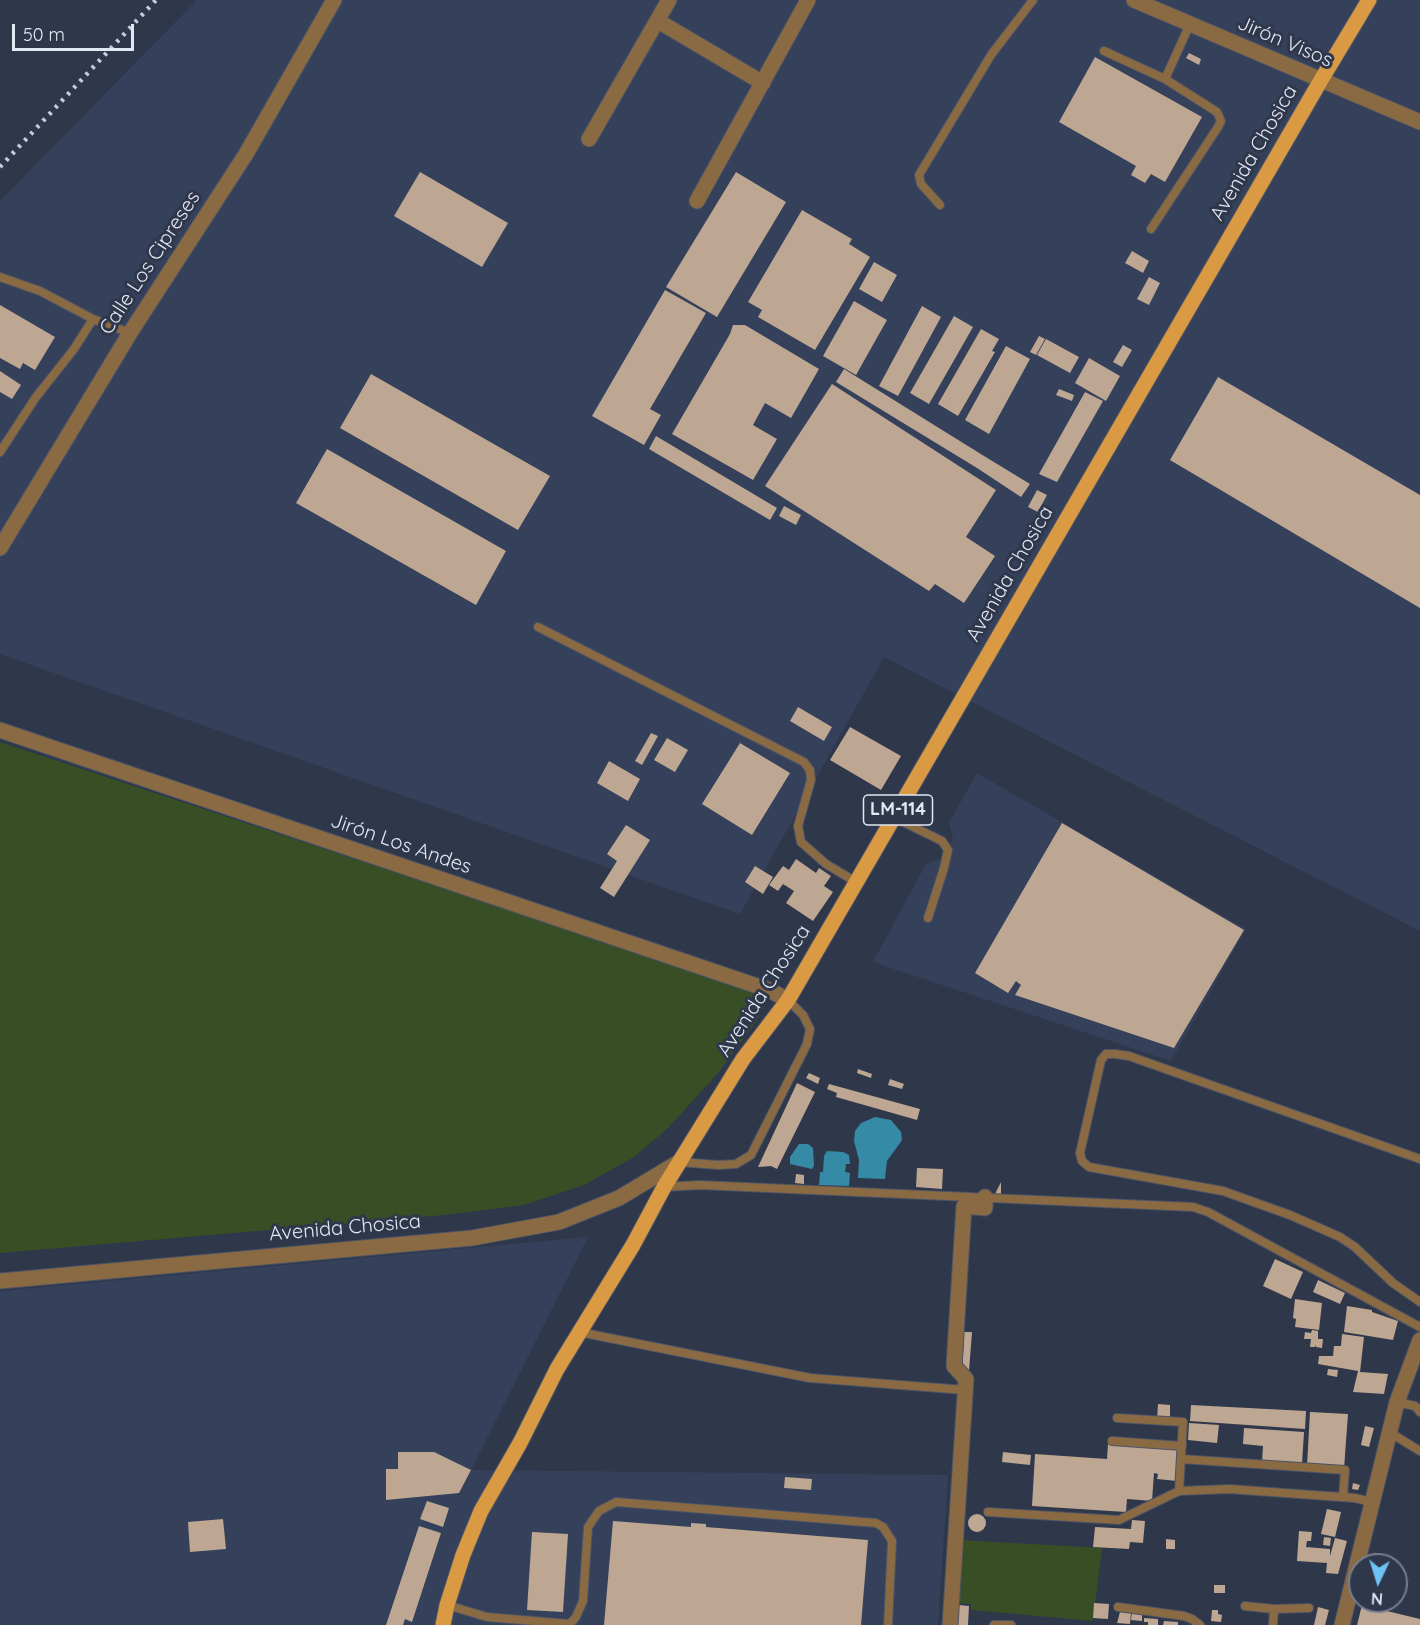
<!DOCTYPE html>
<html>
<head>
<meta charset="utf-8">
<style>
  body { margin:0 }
  #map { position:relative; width:1420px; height:1625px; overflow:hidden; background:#2f374b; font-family:Quicksand,sans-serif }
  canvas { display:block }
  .north { position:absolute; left:1348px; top:1553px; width:60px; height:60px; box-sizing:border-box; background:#2f374b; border:2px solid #777d8f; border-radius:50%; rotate:184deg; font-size:16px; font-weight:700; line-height:24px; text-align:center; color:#e2e7f4 }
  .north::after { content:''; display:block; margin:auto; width:21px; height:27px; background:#6ec2f3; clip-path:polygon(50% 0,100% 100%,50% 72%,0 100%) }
  .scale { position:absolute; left:12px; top:24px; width:122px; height:27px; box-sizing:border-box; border:3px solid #e2e7f4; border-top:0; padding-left:8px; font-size:18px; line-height:21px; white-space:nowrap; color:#e2e7f4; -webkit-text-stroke:4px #2f374b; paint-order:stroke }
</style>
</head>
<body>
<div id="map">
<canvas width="1420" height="1625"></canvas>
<div class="north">N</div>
<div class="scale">50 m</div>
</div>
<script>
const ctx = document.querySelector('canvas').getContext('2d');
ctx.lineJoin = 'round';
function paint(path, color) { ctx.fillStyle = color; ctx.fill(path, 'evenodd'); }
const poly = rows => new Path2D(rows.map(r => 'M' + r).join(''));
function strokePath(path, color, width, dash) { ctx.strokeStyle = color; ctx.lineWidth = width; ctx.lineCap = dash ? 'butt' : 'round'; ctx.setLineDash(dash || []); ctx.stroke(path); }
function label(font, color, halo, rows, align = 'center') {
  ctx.font = font + ' Quicksand,sans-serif'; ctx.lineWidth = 6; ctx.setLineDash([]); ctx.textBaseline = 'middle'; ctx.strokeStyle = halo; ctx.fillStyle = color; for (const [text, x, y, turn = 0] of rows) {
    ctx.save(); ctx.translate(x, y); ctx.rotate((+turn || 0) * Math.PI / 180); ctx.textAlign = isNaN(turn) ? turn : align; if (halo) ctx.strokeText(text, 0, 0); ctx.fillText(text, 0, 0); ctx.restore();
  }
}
paint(poly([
  [197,0,1420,0,1420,931,884,657,740,914,0,654,0,201],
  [977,773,1246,929,1171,1061,873,962,926,864,943,858,953,839,949,823],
  [588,1237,471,1470,948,1475,938,1625,0,1625,0,1291]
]), '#35405a');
paint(poly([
  [0,742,746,988,759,999,762,1005,760,1013,756,1022,718,1073,668,1128,634,1157,584,1185,524,1205,444,1215,0,1253],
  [959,1540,1102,1548,1093,1621,971,1610,971,1604,955,1603]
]), '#384f26');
paint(poly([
  [875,1117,891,1120,901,1132,902,1140,887,1161,885,1179,858,1178,859,1160,854,1141,855,1131,861,1123],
  [799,1144,808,1144,813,1148,814,1166,812,1169,790,1164,790,1157],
  [827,1151,843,1152,849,1155,850,1164,846,1164,845,1172,850,1173,849,1186,819,1185,820,1172,823,1172,824,1156]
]), '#358aa5');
paint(poly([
  [1189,53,1201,59,1199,65,1186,58],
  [1095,57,1202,117,1165,182,1151,174,1145,183,1131,175,1136,166,1059,122],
  [420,172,508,223,482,267,394,216],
  [736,172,786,202,717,317,666,287],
  [802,210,852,239,849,244,870,257,815,350,758,317,762,310,748,302],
  [1132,251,1149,261,1143,273,1125,263],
  [874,262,897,275,882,302,859,289],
  [1149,277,1160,283,1149,305,1137,299],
  [665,290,706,313,650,409,661,415,644,445,592,416],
  [854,301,887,320,856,375,823,356],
  [0,305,55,337,35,370,23,363,20,369,0,358],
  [922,306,941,317,898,396,879,386],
  [954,316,973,327,929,404,910,393],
  [733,325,745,325,819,369,791,418,765,403,753,425,777,439,753,480,672,434,730,334],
  [981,329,999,339,992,351,995,352,958,416,938,404],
  [1039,336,1045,339,1036,355,1030,352],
  [1046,339,1079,357,1070,373,1037,355],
  [1123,345,1132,350,1122,367,1113,362],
  [1006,346,1030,359,989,434,965,420],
  [1089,358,1120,376,1106,401,1075,383],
  [844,369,984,456,1030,484,1021,497,977,468,836,382],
  [0,371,21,385,12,399,0,392],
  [371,374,550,476,518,530,340,428],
  [1218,377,1420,495,1420,608,1170,460],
  [832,384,996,490,966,537,995,556,964,603,935,584,929,591,765,486],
  [1059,389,1074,395,1072,401,1056,395],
  [1085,392,1103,401,1057,482,1039,474],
  [656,436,777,508,770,520,649,449],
  [327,449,506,551,476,605,296,503],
  [1037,490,1047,495,1038,512,1028,507],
  [784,506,801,515,796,525,779,516],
  [798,707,832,727,824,741,790,721],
  [850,727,901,756,881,790,830,760],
  [651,733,658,736,642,765,635,761],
  [667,738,688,750,675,772,654,760],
  [740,743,790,773,752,835,702,804],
  [609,761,640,779,628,801,597,783],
  [1062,823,1244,930,1174,1048,1015,995,1021,985,1016,981,1008,993,975,973],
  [626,825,650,840,614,897,600,888,617,861,607,854],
  [796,859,816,873,819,868,831,876,824,886,833,892,813,921,786,903,794,891,783,884,778,891,769,885,783,866,789,870],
  [755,866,773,877,763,894,745,882],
  [858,1069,872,1074,871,1078,857,1073],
  [809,1073,820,1078,818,1084,806,1078],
  [890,1079,904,1084,902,1089,888,1085],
  [797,1083,815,1092,777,1169,771,1166,758,1167],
  [829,1084,920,1109,917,1120,836,1097,837,1093,827,1089],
  [917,1168,943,1169,942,1189,916,1187],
  [796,1174,804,1175,804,1184,795,1183],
  [1001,1182,1001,1198,995,1194],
  [1275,1259,1303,1272,1291,1299,1263,1286],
  [1318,1280,1345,1293,1340,1304,1313,1292],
  [1295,1299,1322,1303,1319,1330,1295,1327,1296,1319,1293,1318],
  [1347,1306,1372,1310,1372,1312,1398,1321,1393,1340,1344,1332],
  [1312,1330,1318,1331,1318,1339,1323,1339,1322,1348,1316,1347,1316,1345,1315,1347,1310,1347,1311,1339,1304,1339,1305,1332,1311,1333],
  [961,1332,972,1332,969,1371,962,1370,964,1340,960,1340],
  [1342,1334,1364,1337,1360,1372,1388,1374,1384,1394,1353,1392,1358,1371,1318,1364,1319,1356,1333,1356,1334,1346,1341,1346],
  [1328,1369,1338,1370,1337,1377,1327,1375],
  [1158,1404,1170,1405,1170,1420,1157,1419],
  [1191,1405,1306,1411,1305,1429,1190,1421],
  [1310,1412,1348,1414,1344,1469,1307,1466],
  [1189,1423,1219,1425,1217,1443,1188,1440],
  [1365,1426,1374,1428,1369,1447,1361,1445],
  [1244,1428,1304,1432,1302,1464,1262,1462,1263,1446,1243,1444],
  [1108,1444,1179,1449,1177,1481,1157,1479,1158,1474,1154,1473,1152,1501,1127,1499,1126,1512,1032,1506,1035,1454,1107,1459],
  [398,1452,434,1452,471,1470,459,1493,386,1500,386,1469,398,1469],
  [1003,1452,1031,1455,1030,1465,1002,1462],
  [785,1477,812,1479,811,1490,784,1488],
  [1353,1483,1360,1485,1358,1490,1352,1489],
  [427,1501,449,1508,443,1527,420,1519],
  [1327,1509,1341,1512,1335,1537,1321,1534],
  '968 1523a9 9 0 1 1 18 0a9 9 0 1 1-18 0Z',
  [223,1519,226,1549,190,1552,188,1522],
  [1132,1520,1145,1521,1143,1543,1130,1542,1129,1549,1093,1547,1095,1527,1131,1529],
  [613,1521,691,1527,691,1523,706,1524,706,1527,868,1540,861,1625,604,1625],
  [419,1526,441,1533,412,1622,405,1619,403,1625,386,1625],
  [1299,1531,1312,1532,1311,1541,1307,1541,1306,1547,1330,1549,1330,1556,1335,1538,1347,1541,1338,1574,1326,1573,1327,1563,1297,1561],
  [532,1532,568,1534,563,1612,527,1610],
  [1324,1537,1331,1538,1330,1546,1323,1545],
  [1166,1539,1175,1540,1175,1549,1166,1549],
  [1374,1553,1389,1556,1387,1565,1371,1565],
  [1214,1585,1225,1585,1225,1593,1214,1593],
  [1360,1601,1378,1601,1377,1606],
  [1094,1603,1109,1604,1108,1619,1093,1618],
  [959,1605,969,1606,968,1625,953,1625,955,1608,959,1609],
  [1362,1605,1420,1619,1420,1625,1357,1625],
  [1318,1607,1329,1610,1325,1625,1314,1625],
  [1212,1610,1218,1610,1218,1614,1222,1615,1221,1622,1211,1621],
  [1120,1612,1131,1613,1130,1624,1117,1623],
  [1132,1612,1142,1614,1142,1621,1131,1620],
  [1144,1618,1158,1619,1158,1625,1148,1625,1148,1622,1144,1622],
  [1164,1621,1178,1622,1178,1625,1163,1625]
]), '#bda793');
const service = poly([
  [1104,51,1165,79],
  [940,205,921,184,919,175,991,55,1033,0],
  [1151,229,1218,127,1221,121,1217,112,1165,79,1190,24],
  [0,277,40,291,93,319,130,333],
  [0,452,36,397,74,349,93,319],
  [538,627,804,762,810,770,811,780,798,826,801,842,826,864,856,882],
  [893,817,942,841,948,850,944,868,928,918],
  [1420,1159,1129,1056,1115,1054,1106,1054,1101,1060,1080,1153,1082,1161,1089,1167,1223,1191,1290,1215,1340,1237,1355,1247,1393,1283,1420,1302],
  [679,1162,718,1165,736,1164,751,1155,807,1044,810,1029,803,1015,788,1000],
  [664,1187,700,1185,1193,1207,1208,1212,1420,1327],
  [579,1332,810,1378,965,1390],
  [1397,1402,1415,1406,1420,1412],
  [1388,1433,1394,1435,1420,1451],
  [1112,1441,1182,1446],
  [1181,1459,1345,1470,1343,1497],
  [1179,1491,1229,1489,1355,1498,1371,1502],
  [988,1512,1119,1520,1179,1491,1183,1422,1117,1418],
  [447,1605,487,1617,569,1624],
  [1245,1606,1274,1609,1309,1608],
  [1118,1607,1184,1616,1192,1619,1200,1625],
  [569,1625,576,1617,583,1601,588,1527,599,1511,616,1502,876,1523,883,1527,892,1541,888,1625],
  [994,1625,1011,1625],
  [1273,1625,1274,1609]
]);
const minor = poly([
  [1134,0,1420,122],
  [658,21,763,83],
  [589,139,669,0],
  [697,201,808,0],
  [0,548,130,333,246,154,334,0],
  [0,730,769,990,788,1000],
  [950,1625,966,1379,954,1366,964,1206,985,1208,985,1197],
  [1342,1625,1397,1402,1420,1340]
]);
const tertiary = poly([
  [0,1281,472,1238,559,1222,619,1198,679,1162]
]);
const primary = poly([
  [443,1625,447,1605,463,1555,481,1511,520,1443,557,1369,633,1245,664,1187,743,1059,788,1000,1321,80,1369,0]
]);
strokePath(service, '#4c5366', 10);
strokePath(minor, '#4c5366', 17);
strokePath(tertiary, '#4c5366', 17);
strokePath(primary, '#4c5366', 17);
strokePath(service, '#896a43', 8);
strokePath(minor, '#896a43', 15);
strokePath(tertiary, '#896a43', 15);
strokePath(primary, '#d99a43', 15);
strokePath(poly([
  [0,167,156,0]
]), '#c7ccda', 4.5, [3, 6]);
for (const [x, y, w] of [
  [898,810,69]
]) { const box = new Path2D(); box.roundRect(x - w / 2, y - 15, w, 30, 4.5); ctx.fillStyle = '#2f374b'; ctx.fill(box); strokePath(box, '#e2e7f4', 1.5); }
label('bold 18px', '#e2e7f4', null, [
  ["LM-114",898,810]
]);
label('20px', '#e2e7f4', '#2f374b', [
  ["Jirón Visos",1285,42,23],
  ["Avenida Chosica",1254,153,-60],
  ["Calle Los Cipreses",150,263,-57],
  ["Avenida Chosica",1010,574,-60],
  ["Jirón Los Andes",401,844,19],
  ["Avenida Chosica",764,991,-57],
  ["Avenida Chosica",345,1228,-5]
]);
</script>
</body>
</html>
